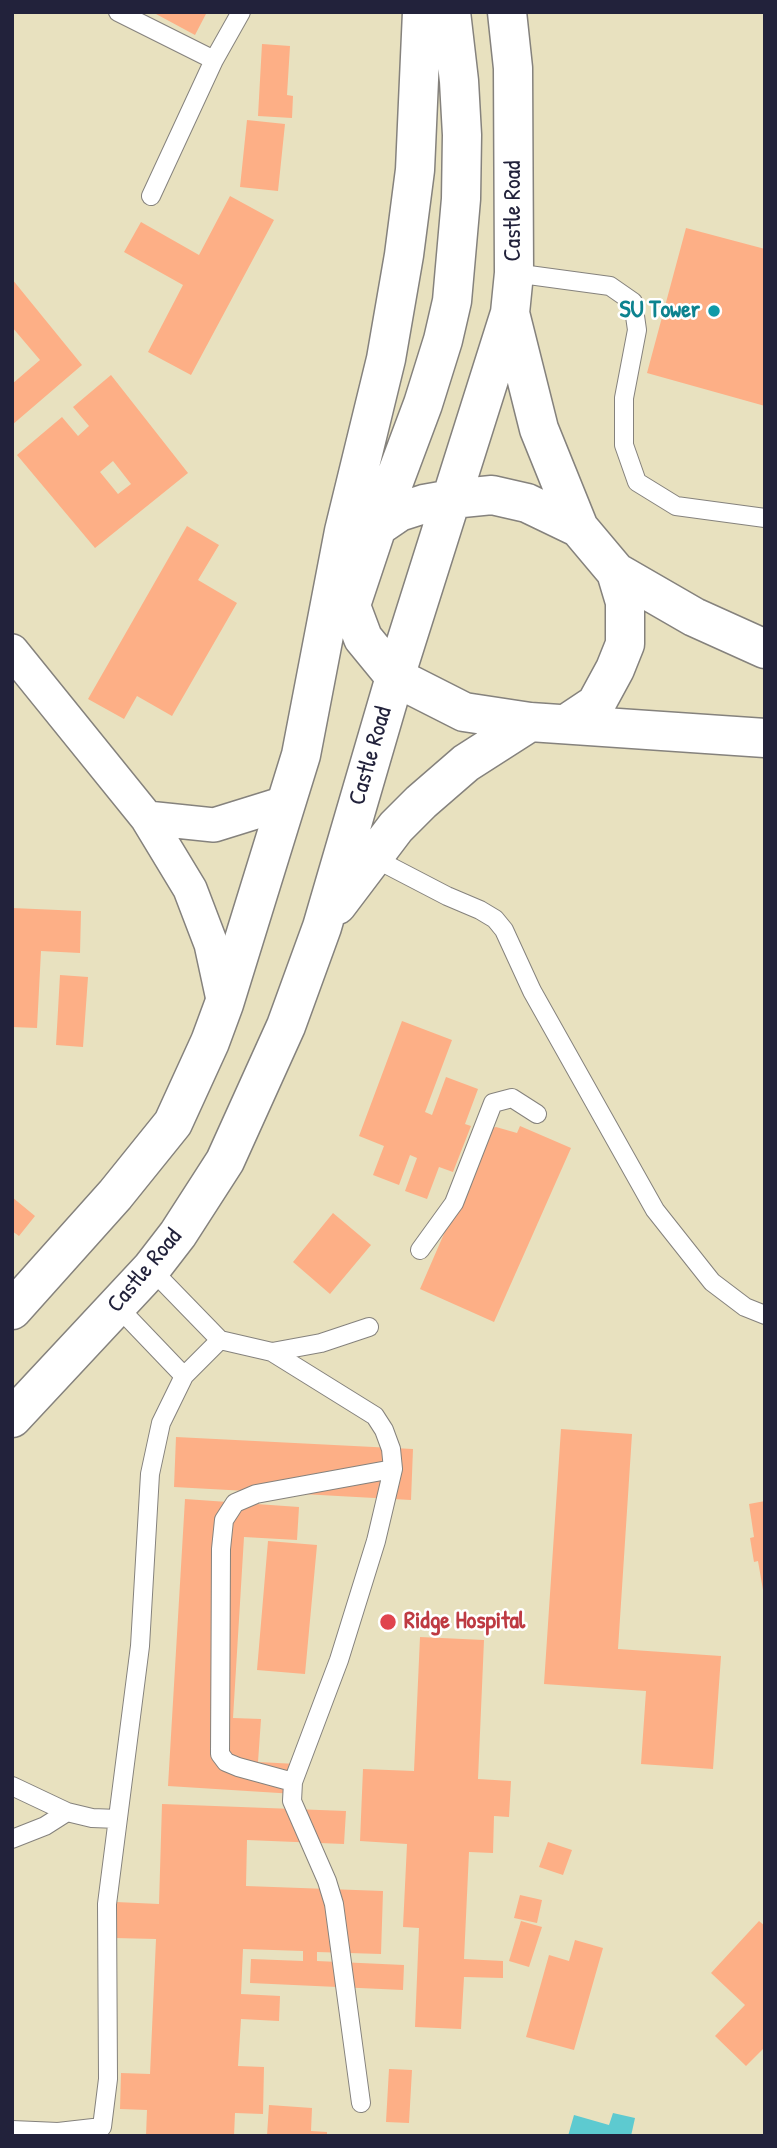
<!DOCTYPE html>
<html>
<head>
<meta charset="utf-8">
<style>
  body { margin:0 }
  #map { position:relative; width:777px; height:2148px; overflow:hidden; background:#e8e1bf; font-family:"Patrick Hand",sans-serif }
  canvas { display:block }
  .frame { position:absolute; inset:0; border:14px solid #22223b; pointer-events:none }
</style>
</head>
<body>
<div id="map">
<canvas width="777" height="2148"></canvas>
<div class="frame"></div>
</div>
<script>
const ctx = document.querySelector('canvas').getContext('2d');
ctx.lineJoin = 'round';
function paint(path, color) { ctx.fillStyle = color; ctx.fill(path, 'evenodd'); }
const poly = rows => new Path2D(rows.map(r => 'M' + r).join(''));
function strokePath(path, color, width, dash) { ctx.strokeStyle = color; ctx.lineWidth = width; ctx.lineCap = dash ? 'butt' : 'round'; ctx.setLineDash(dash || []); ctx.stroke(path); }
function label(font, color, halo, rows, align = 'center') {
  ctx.font = font + ' "Patrick Hand",sans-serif'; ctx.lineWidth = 5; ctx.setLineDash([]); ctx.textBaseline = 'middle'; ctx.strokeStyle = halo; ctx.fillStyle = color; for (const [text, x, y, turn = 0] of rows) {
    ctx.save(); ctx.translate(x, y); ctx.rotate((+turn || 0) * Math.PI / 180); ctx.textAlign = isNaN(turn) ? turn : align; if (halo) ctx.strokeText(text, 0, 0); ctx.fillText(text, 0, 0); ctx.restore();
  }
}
paint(poly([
  [613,2113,635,2118,631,2136,568,2136,574,2115,609,2125]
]), '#5dcad0');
paint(poly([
  [157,12,207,12,195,35,156,14],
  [262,44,290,46,287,95,293,96,292,118,258,116],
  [247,120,285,124,278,191,240,187],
  [230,196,274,220,191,375,148,352,183,285,124,252,141,222,199,255],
  [686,228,765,249,765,406,647,373],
  [12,279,82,365,12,425,12,384,40,360,12,327],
  [111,375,188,473,95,548,17,455,62,417,78,436,89,426,73,407],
  [113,461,131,484,118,494,100,472],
  [187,526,219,545,198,580,237,603,172,716,137,696,124,719,88,699],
  [12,908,81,911,80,953,41,951,37,1028,12,1027],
  [60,975,88,977,83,1047,56,1045],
  [402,1021,452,1040,425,1112,432,1115,446,1077,478,1089,465,1124,471,1126,453,1172,439,1167,427,1199,405,1191,417,1158,410,1155,399,1185,373,1175,384,1146,359,1136],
  [520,1126,571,1148,494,1322,420,1289,486,1137,492,1128,496,1127,517,1133],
  [12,1197,35,1216,19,1236,12,1231],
  [333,1213,371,1245,330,1294,293,1262],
  [561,1429,632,1434,618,1649,721,1656,713,1769,641,1764,646,1691,544,1684],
  [176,1437,413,1449,411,1500,174,1487],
  [185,1499,299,1507,297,1540,244,1537,233,1718,261,1719,258,1762,297,1764,295,1794,168,1786],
  [765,1501,765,1590,763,1590,758,1561,754,1562,750,1538,754,1537,749,1504],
  [268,1541,317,1545,305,1674,257,1670],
  [420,1637,484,1640,478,1779,511,1781,509,1817,494,1816,493,1853,469,1852,464,1959,503,1961,503,1978,464,1977,461,2029,415,2027,419,1928,403,1927,407,1844,360,1841,363,1769,414,1771],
  [162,1804,346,1811,344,1844,247,1840,246,1886,383,1891,381,1954,317,1952,317,1961,404,1965,403,1990,250,1983,251,1959,303,1961,303,1951,243,1949,241,1994,280,1996,279,2021,241,2019,238,2066,264,2067,263,2114,235,2113,234,2136,146,2136,147,2110,120,2109,121,2073,150,2074,156,1939,114,1938,116,1902,159,1904],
  [548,1842,572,1850,563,1875,539,1867],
  [520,1895,542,1900,537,1923,514,1918],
  [521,1921,542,1927,529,1967,509,1961],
  [759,1921,765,1926,765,2047,746,2066,715,2036,745,2005,711,1973],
  [575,1940,603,1948,574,2050,526,2037,549,1955,569,1961],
  [389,2069,412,2070,409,2123,386,2122],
  [269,2105,312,2108,311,2131,327,2132,327,2136,267,2136]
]), '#fdaf86');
const service = poly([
  [118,12,214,60],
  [151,196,214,60,241,12],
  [514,273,610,286,633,302,637,330,624,398,624,445,637,482,676,506,765,518],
  [372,857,447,896,480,910,495,919,504,930,532,991,655,1210,712,1282,745,1307,765,1315],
  [420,1250,454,1203,493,1103,512,1098,537,1114],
  [117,1306,184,1376],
  [220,1340,272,1352,321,1343,369,1327],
  [272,1352,375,1416,384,1430,391,1449,393,1469,376,1541,339,1660,293,1782,292,1801,327,1881,334,1904,361,2103],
  [293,1782,238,1767,226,1762,220,1754,221,1549,224,1520,235,1503,256,1494,393,1469],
  [12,1786,67,1812],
  [12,1839,45,1826,67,1812,92,1818,118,1819],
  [12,2130,58,2132,102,2127,108,2079,107,1904,140,1646,150,1474,161,1423,184,1376,220,1340,151,1269]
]);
const minor = poly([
  [12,651,147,818,190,889,211,944,224,1004],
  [147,818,214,825,288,802]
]);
const secondary = poly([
  [510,313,539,429,579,528],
  [377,527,399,512,424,504,452,499,492,495,527,503,579,528,616,572,625,602,625,644,615,669,596,704,566,724],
  [616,572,694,617,765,649],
  [351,606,363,638,395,677,464,712,530,722,765,738],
  [350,608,377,527,423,404,443,340,452,301,461,199,462,135,459,81,451,12],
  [337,905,396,827,421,802,466,763,530,722],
  [12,1310,115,1195,173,1123,210,1042,224,1004,301,755,344,531,386,359,404,255,415,170,422,12],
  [12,1418,151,1269,178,1234,225,1161,286,1026,322,927,395,677,510,313,514,273,513,68,507,12]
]);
strokePath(service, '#85827d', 20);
strokePath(minor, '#85827d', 36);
strokePath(secondary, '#85827d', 41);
strokePath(service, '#fff', 18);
strokePath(minor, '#fff', 33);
strokePath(secondary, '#fff', 38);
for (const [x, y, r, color] of [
  [714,311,7,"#0f9aa8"],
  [388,1622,9,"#e0444e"]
]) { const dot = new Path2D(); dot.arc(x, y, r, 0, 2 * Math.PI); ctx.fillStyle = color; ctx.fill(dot); strokePath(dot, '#fff', 2.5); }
label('24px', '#22223b', '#fff', [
  ["Castle Road",514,211,-90],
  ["Castle Road",371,756,-74],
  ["Castle Road",145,1271,-50]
]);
label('bold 24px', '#0d838f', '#fff', [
  ["SU Tower",700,311]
], 'right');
label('bold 24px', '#be3a42', '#fff', [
  ["Ridge Hospital",404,1622]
], 'left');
</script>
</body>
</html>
